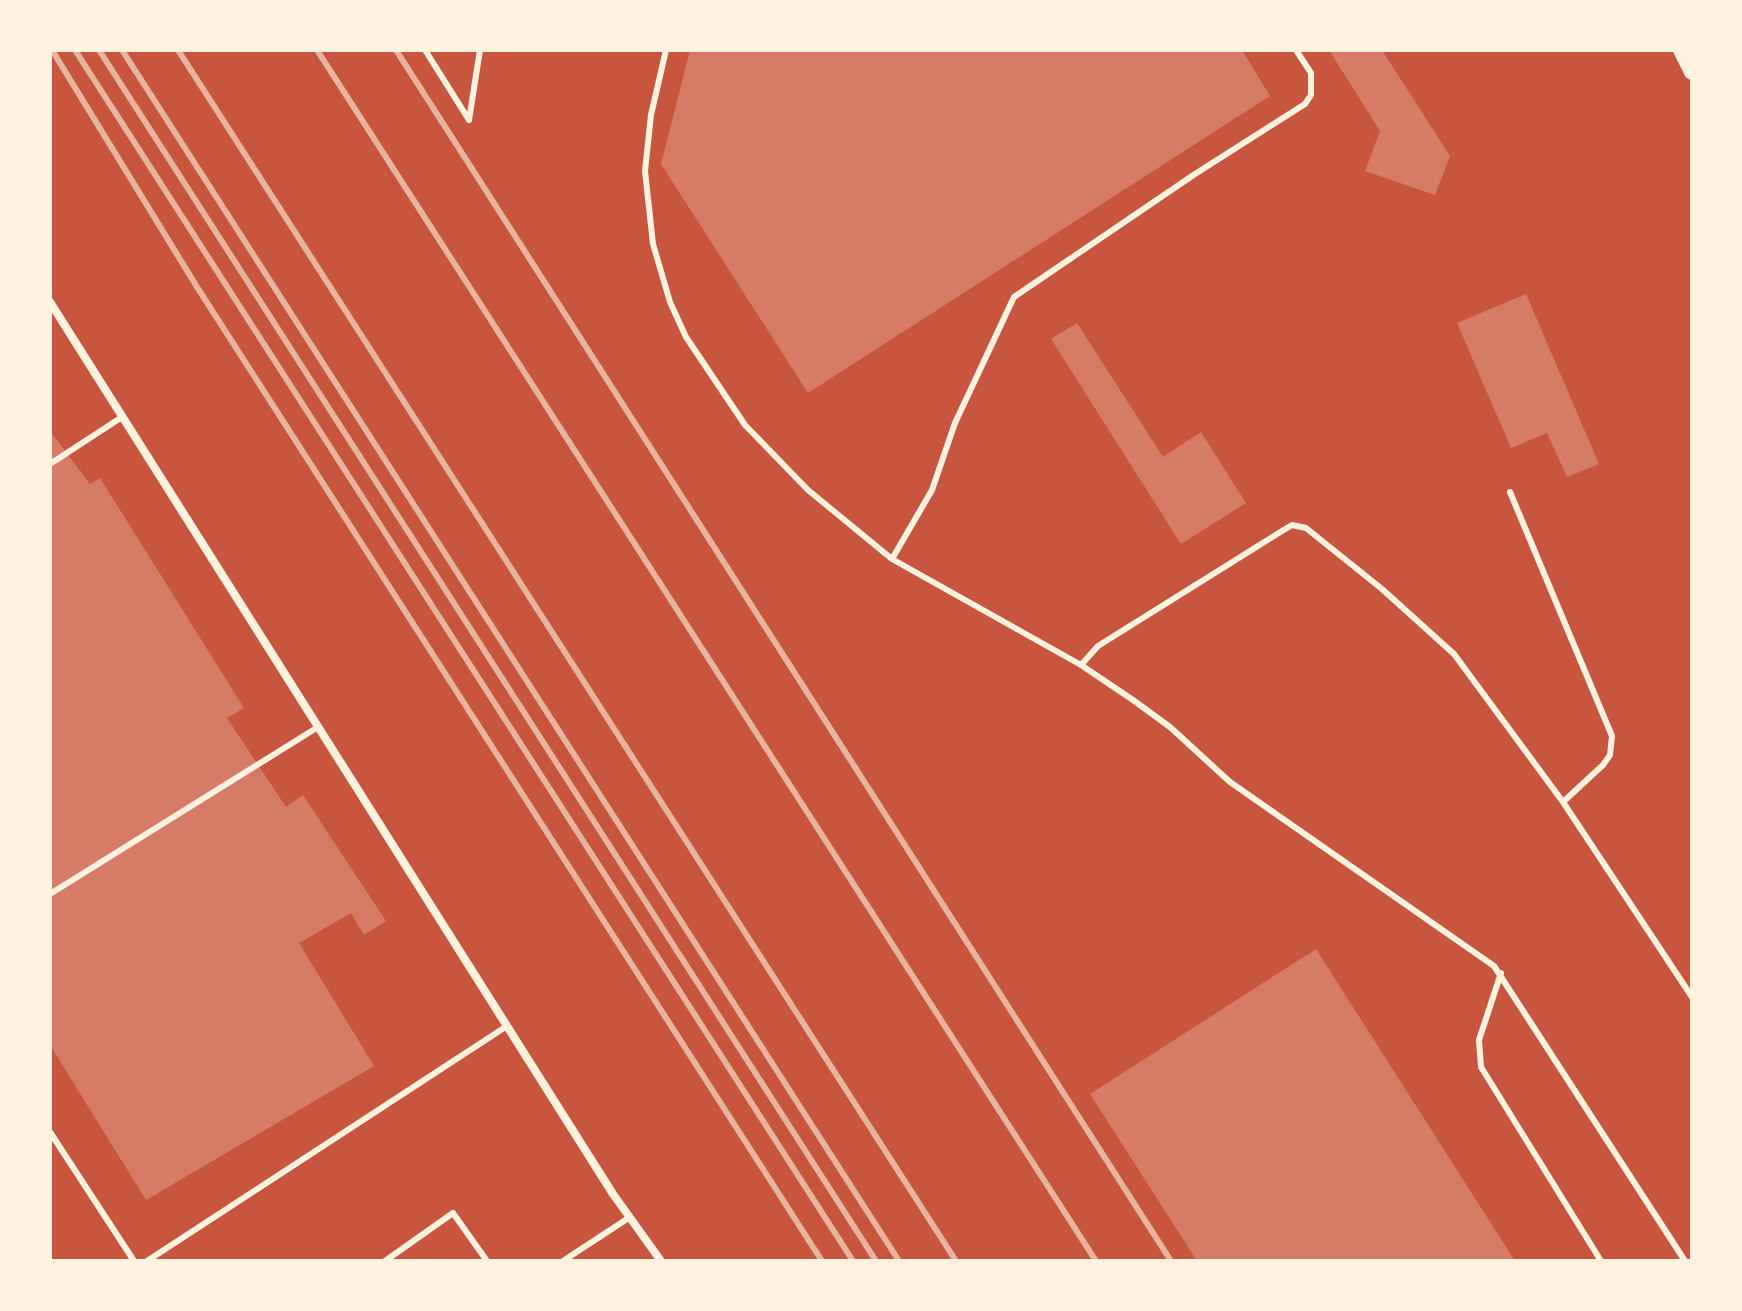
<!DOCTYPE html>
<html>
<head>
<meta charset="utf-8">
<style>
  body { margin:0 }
  #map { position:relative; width:1742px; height:1311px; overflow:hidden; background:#c8553d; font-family:Signika,sans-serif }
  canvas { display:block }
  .frame { position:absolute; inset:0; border:52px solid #fff3e0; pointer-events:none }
</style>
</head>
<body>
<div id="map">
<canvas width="1742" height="1311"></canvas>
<div class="frame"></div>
</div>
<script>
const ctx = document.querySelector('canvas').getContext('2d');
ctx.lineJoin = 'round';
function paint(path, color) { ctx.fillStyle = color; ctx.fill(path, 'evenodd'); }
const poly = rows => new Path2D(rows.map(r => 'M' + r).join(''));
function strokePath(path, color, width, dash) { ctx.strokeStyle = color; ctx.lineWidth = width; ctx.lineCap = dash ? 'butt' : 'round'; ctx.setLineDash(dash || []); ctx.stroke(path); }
paint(poly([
  [690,50,1242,50,1270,96,808,393,661,164],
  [1329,50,1382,50,1450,156,1435,195,1365,171,1380,131],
  [1526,294,1599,464,1567,477,1547,433,1511,448,1457,323],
  [1077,323,1163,457,1201,432,1246,503,1181,544,1051,339],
  [50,431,90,484,100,478,244,708,227,718,286,807,303,795,386,921,364,935,351,913,299,943,374,1066,146,1200,50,1045],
  [1316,949,1515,1261,1197,1261,1090,1094]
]), '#d67c66');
strokePath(poly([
  [425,50,469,120],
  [666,50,651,115,645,171,653,244,670,302,686,337,745,425,808,490,892,559,1081,665,1133,700,1170,727,1230,782,1494,966,1685,1261],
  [469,120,480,50],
  [50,464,122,417],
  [1510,492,1612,736,1610,755,1603,765,1563,802],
  [892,559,932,490,955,423,1014,297,1195,174,1305,104,1311,95,1311,73,1296,50],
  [1081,665,1098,646,1282,531,1292,525,1306,528,1382,589,1454,654,1563,802,1692,997],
  [50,894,318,727],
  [1501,973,1479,1040,1481,1067,1601,1261],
  [50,1132,134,1261],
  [147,1261,507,1026],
  [385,1261,453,1213,487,1261],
  [563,1261,630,1217]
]), '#fff3e0', 6);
strokePath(poly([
  [50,302,613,1194,661,1261]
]), '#fff3e0', 8);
strokePath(poly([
  [1681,50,1692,72]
]), '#fff3e0', 16);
strokePath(poly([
  [52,50,197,287,822,1261],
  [75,50,853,1261],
  [99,50,876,1261],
  [122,50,899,1261],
  [178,50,956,1261],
  [317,50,1096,1261],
  [396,50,1171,1261]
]), '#e9b49f', 6);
</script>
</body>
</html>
